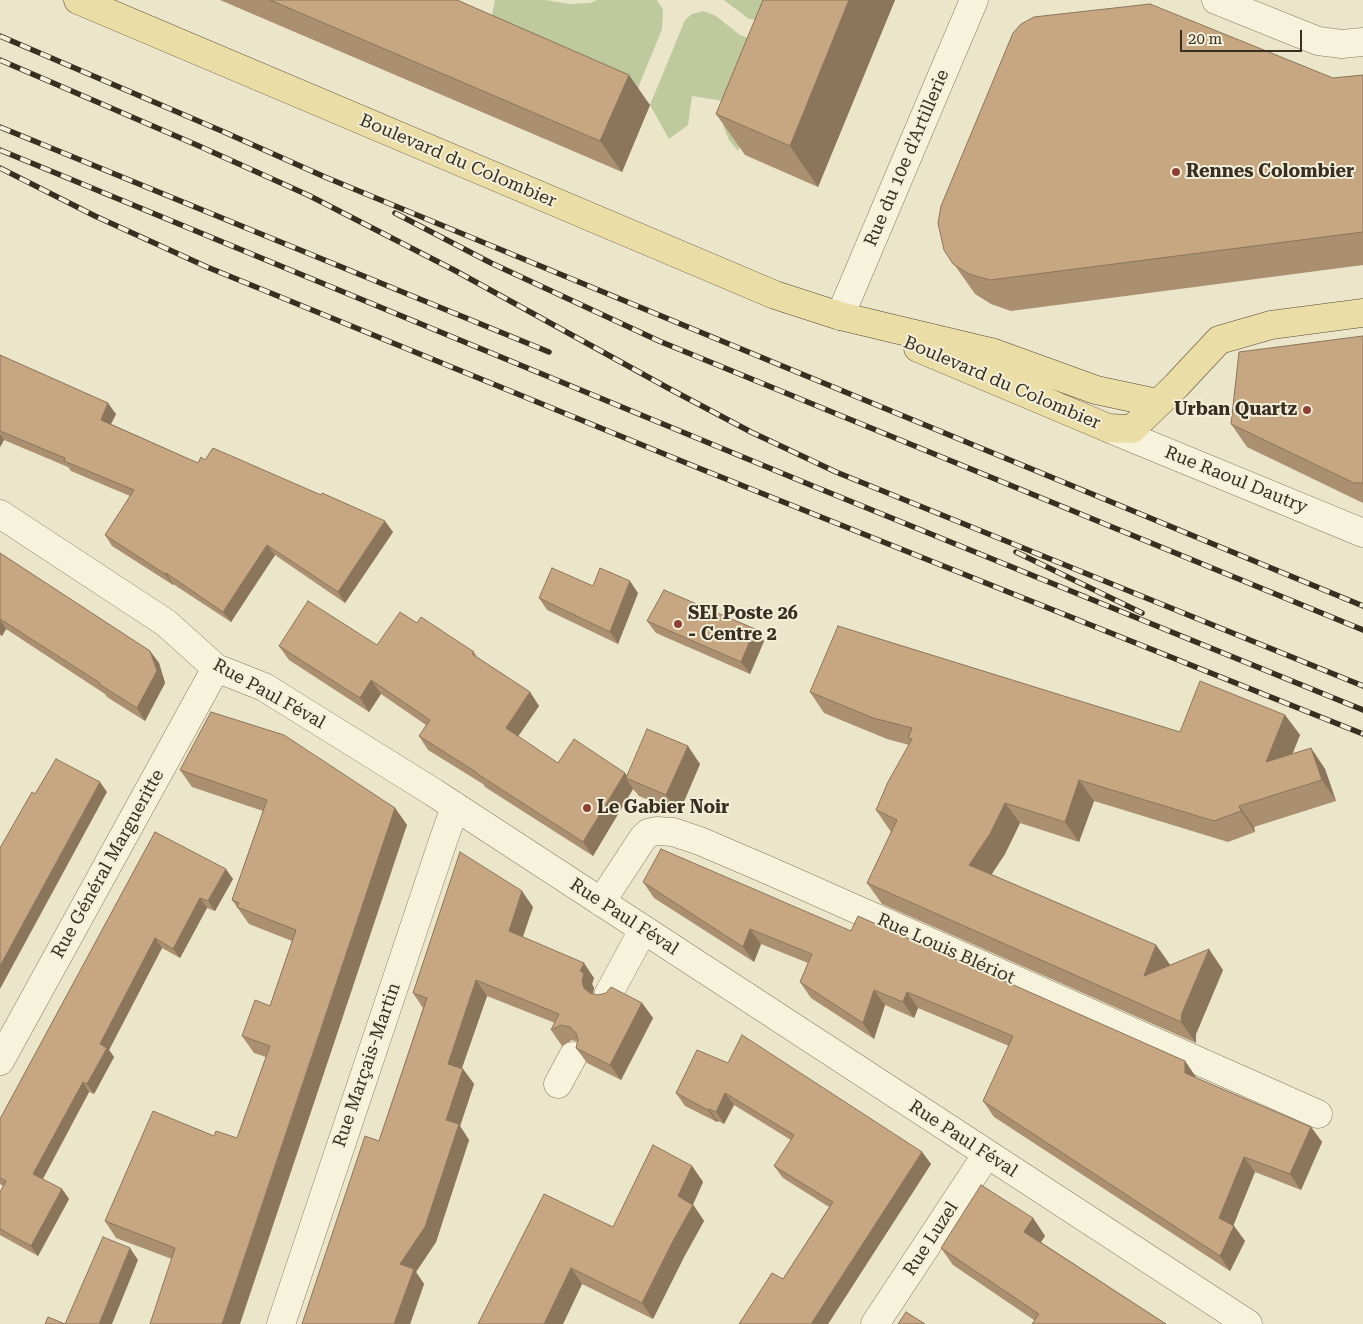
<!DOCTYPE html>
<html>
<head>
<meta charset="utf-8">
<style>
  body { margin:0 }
  #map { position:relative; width:1363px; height:1324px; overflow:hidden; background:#ebe5c9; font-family:"Roboto Serif",serif }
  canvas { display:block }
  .scale { position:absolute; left:1180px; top:30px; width:122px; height:22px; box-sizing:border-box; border:2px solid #382f21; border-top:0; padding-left:6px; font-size:15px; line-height:18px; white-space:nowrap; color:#382f21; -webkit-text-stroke:4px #f3efd8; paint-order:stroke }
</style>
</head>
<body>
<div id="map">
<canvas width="1363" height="1324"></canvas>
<div class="scale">20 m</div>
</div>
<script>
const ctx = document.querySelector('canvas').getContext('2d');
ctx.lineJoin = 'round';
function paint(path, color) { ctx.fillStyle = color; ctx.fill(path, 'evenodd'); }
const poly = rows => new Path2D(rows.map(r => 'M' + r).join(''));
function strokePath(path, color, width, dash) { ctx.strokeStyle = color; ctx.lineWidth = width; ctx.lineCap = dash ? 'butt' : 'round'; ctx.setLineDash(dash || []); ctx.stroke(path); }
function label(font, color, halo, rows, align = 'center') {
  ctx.font = font + ' "Roboto Serif",serif'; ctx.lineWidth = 4; ctx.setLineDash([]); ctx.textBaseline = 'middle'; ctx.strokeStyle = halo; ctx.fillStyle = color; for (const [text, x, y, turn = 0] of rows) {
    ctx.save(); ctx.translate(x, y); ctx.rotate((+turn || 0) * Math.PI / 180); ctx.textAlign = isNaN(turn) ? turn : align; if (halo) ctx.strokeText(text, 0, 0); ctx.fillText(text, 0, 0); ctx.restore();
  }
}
paint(poly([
  [495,0,545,0,570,4,590,3,597,0,657,0,663,10,662,29,634,98,488,34],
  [724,0,781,0,771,21,749,19],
  [703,11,716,16,740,35,751,39,782,44,738,151,729,140,723,125,724,117,730,102,692,96,688,125,669,139,650,105,685,20,692,14]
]), '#bec99d');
const minor = poly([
  [1216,0,1318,41,1342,44,1363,42],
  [840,316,974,0],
  [1108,428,1363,533],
  [0,514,166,623,216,668,264,687,433,792,1248,1324],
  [601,902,643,838,648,833,657,831,673,832,700,841,770,871,1318,1114],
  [608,995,643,930],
  [0,1061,216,668],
  [558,1084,573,1056],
  [281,1324,443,841,455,807],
  [875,1324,987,1154]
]);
const major = poly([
  [78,0,775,295,840,316,991,352,1096,390,1157,403],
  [918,348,1108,428,1132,429,1176,386,1219,340,1271,325,1363,313]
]);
strokePath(minor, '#86795f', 29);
strokePath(major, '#544733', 29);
strokePath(minor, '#f6f2db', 28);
strokePath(major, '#eadda5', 28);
const rail = poly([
  [0,36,224,132,325,177,1363,606],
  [0,60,199,146,310,196,454,270,668,388,751,432,836,472,1363,686],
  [0,127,549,352],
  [0,150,813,486,1363,710],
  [0,168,95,216,207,267,701,469,1363,734],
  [395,213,491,263,659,341,1363,630],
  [1016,552,1142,613]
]);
strokePath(rail, '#382f21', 5.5);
strokePath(rail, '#f3efd8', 4, [11]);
paint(poly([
  [220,0,457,0,650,105,622,172],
  [763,0,895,0,818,187,745,155,716,114],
  [1363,75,1363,265,1011,311,991,304,975,294,944,250,1333,78],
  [1363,336,1363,503,1247,447,1231,424],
  [0,355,116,414,111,424,198,463,205,460,393,532,345,603,275,555,231,622,173,584,173,585,112,546,105,535,130,496,71,471,68,467,4,440,0,447],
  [0,553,150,651,159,663,165,683,145,721,107,697,105,694,6,629,2,636,0,635],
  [593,586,638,593,618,644,547,610,539,598],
  [647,621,764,641,750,674,656,633],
  [417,623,474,652,477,657,530,692,539,706,518,736,558,763,625,773,627,776,700,764,679,813,639,796,633,789,593,856,485,787,483,784,428,750,419,736,426,725,381,694,369,712,289,660,279,646,377,645],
  [810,692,1180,732,1285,715,1300,735,1292,754,1311,748,1325,769,1336,801,1254,827,1255,832,1228,842,1094,801,1079,842,1020,823,1005,854,991,874,1156,945,1170,965,1223,970,1196,1034,1196,1043,882,904,867,883,891,832,876,810,909,745,887,739,824,713],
  [180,770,395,808,407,825,172,1259,116,1238,105,1221,214,1136,237,1138,266,1057,254,1053,242,1036,270,1006,292,941,249,924,232,900,263,811,192,787],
  [155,832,233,879,215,911,207,908,180,958,162,948,109,1050,114,1057,94,1094,89,1092,43,1179,62,1189,69,1199,38,1256,0,1235,0,1192,3,1186,0,1184,0,1119],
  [643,882,851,931,1185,1061,1196,1078,1311,1127,1322,1142,1301,1190,1255,1172,1233,1225,1245,1241,1230,1271,994,1117,983,1101,1009,1046,918,1008,914,1018,885,1005,874,1039,811,998,800,982,808,963,761,944,754,962,654,898],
  [533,907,523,937,594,978,592,984,594,988,593,994,642,1003,653,1018,621,1080,587,1063,576,1048,578,1042,572,1040,562,1046,551,1030,555,1023,487,996,462,1068,463,1069,474,1084,460,1126,469,1140,436,1242,416,1272,424,1284,410,1324,379,1141,423,1008,413,993],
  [697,1050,922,1152,931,1164,828,1324,739,1324,783,1279,829,1207,783,1178,774,1166,791,1140,734,1105,724,1124,718,1121,717,1122,685,1106,676,1093],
  [692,1166,703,1182,693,1204,704,1221,684,1257,653,1319,582,1284,563,1324,478,1324,613,1227],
  [1033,1218,1045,1236,1041,1242,1166,1324,1034,1320,953,1265,941,1248]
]), '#aa9070');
paint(poly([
  [849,0,895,0,818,187,790,146],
  [629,75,650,105,622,172,600,141],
  [108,403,116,414,108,430,101,420],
  [0,434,4,440,0,447],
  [385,521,393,532,345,603,338,592],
  [267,545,275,555,231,622,223,612],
  [166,573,173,584,173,585,165,574],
  [630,581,638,593,618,644,610,632],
  [0,620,6,629,2,636,0,633],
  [755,629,764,641,750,674,741,662],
  [150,651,159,663,165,683,145,721,137,708],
  [371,680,381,694,369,712,360,698],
  [530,692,539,706,515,741,506,728],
  [1285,715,1300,735,1281,783,1266,762],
  [688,746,700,764,679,813,666,795],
  [1311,748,1325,769,1336,801,1322,780],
  [625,773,630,780,626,778,633,789,593,856,583,842],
  [1079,780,1094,801,1079,842,1065,822],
  [100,782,107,792,0,989,0,966],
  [1005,803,1020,823,1005,854,984,886,969,865],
  [1239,806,1254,827,1255,832,1241,811],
  [395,808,407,825,240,1324,222,1324],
  [226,869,233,879,215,911,208,901],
  [522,891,533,907,519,947,509,931],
  [200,898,207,908,180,958,173,949],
  [750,929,761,944,754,962,743,947],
  [155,938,162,948,109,1050,114,1057,94,1094,87,1084,100,1044],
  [1156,945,1171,966,1144,976],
  [1209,949,1223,970,1196,1034,1196,1043,1181,1022,1182,1013],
  [584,963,594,978,592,984,594,988,592,996,584,988,582,981,580,971],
  [476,980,487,996,458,1079,448,1064],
  [874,990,885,1005,874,1039,863,1023],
  [907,992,918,1008,914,1018,903,1002],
  [642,1003,653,1018,621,1080,610,1065],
  [1185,1061,1196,1077,1196,1089,1185,1073],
  [463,1069,474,1084,460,1126,469,1140,436,1242,416,1272,424,1284,410,1324,394,1324,400,1264],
  [83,1082,89,1092,40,1184,33,1174],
  [725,1093,734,1105,724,1124,716,1112],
  [709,1109,718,1121,717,1122,708,1110],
  [1311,1127,1322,1142,1301,1190,1290,1174],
  [922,1152,931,1164,828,1324,811,1324],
  [1244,1157,1255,1172,1230,1234,1219,1218],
  [692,1166,703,1182,691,1209,693,1205,704,1221,684,1257,653,1319,642,1303,678,1196],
  [62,1189,69,1199,38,1256,31,1246],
  [1033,1218,1045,1236,1036,1249,1024,1232],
  [1234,1226,1245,1241,1230,1271,1220,1256],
  [130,1248,138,1260,112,1324,99,1324],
  [571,1268,582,1284,563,1324,544,1324]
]), '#8b755b');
const building = poly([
  [270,0,457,0,629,75,600,141,270,0],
  [763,0,849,0,790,146,716,114,763,0],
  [1150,4,1333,78,1363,75,1363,232,990,280,969,274,953,264,944,250,938,223,941,206,1013,33,1021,24,1034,17,1150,4],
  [1363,336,1363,483,1354,483,1231,424,1239,352,1363,336],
  [0,355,108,403,101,420,198,463,201,457,205,460,213,448,321,495,322,493,385,521,338,592,267,545,223,612,166,573,165,574,105,535,134,490,64,461,65,458,0,431,0,355],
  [0,553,150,651,157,671,137,708,99,684,100,683,0,619,0,553],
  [552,568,593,586,600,568,630,581,610,632,539,598,552,568],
  [664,590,755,629,741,662,647,621,664,590],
  [308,601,377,645,400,612,417,623,421,617,474,652,472,654,530,692,506,728,558,763,574,739,625,773,583,842,476,773,476,772,419,736,430,720,371,680,360,698,279,646,308,601],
  [838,626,1180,732,1200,681,1285,715,1266,762,1311,748,1322,780,1239,806,1241,811,1214,821,1079,780,1065,822,1005,803,990,834,969,865,1156,945,1144,976,1209,949,1182,1013,1181,1022,867,883,897,820,876,810,888,782,912,739,908,738,912,728,873,718,810,692,838,626],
  [211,712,284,735,395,808,222,1324,150,1324,175,1248,105,1221,153,1111,214,1136,216,1131,237,1138,270,1046,242,1036,255,1000,270,1006,296,930,237,907,239,903,232,900,267,800,180,770,211,712],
  [647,729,688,746,666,795,626,778,647,729],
  [56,759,100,782,0,966,0,848,32,792,35,794,56,759],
  [155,832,226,869,208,901,200,898,173,949,155,938,100,1044,107,1048,87,1084,83,1082,33,1174,62,1189,31,1246,0,1229,0,1192,6,1181,0,1178,0,1119,155,832],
  [661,849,851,931,858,916,1185,1061,1185,1073,1311,1127,1290,1174,1244,1157,1219,1218,1234,1226,1220,1256,983,1101,1013,1036,907,992,903,1002,874,990,863,1023,800,982,812,954,750,929,743,947,643,882,661,849],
  [460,852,522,891,509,931,584,963,580,971,584,973,582,981,584,988,590,993,598,995,606,993,611,987,642,1003,610,1065,576,1048,578,1040,576,1033,570,1027,561,1025,551,1030,559,1014,476,980,448,1064,463,1069,446,1120,459,1124,425,1227,400,1264,414,1269,394,1324,302,1324,365,1136,379,1141,427,998,413,993,460,852],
  [742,1035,922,1152,811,1324,739,1324,772,1273,783,1279,833,1202,774,1166,794,1135,725,1093,716,1112,709,1109,708,1110,676,1093,697,1050,728,1063,742,1035],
  [653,1145,692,1166,678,1196,693,1205,673,1241,642,1303,571,1268,544,1324,478,1324,544,1194,613,1227,653,1145],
  [981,1185,1033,1218,1024,1232,1166,1324,1032,1324,1039,1314,941,1248,981,1185],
  [103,1237,130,1248,99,1324,45,1324,48,1317,65,1324,103,1237],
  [906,1312,925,1324,898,1324,906,1312]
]);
paint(building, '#c6a782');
strokePath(building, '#8b755b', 1);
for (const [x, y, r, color] of [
  [1176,172,5,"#903f34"],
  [1307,410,5,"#903f34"],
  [678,624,5,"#903f34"],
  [587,808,5,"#903f34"]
]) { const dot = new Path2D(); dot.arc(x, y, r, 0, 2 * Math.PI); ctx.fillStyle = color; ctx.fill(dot); strokePath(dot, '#f3efd8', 2); }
label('18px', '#382f21', '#f3efd8', [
  ["Rue du 10e d'Artillerie",907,158,-67],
  ["Boulevard du Colombier",458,161,23],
  ["Boulevard du Colombier",1002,383,23],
  ["Rue Raoul Dautry",1236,480,22],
  ["Rue Paul Féval",269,694,29],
  ["Rue Général Margueritte",108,864,-61],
  ["Rue Paul Féval",624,917,33],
  ["Rue Louis Blériot",946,949,24],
  ["Rue Marçais-Martin",367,1065,-71],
  ["Rue Paul Féval",963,1139,33],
  ["Rue Luzel",931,1239,-57]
]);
label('bold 18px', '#382f21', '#f3efd8', [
  ["Rennes Colombier",1186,172],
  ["Urban Quartz",1297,410,"right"],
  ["SEI Poste 26",688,614],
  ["- Centre 2",688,635],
  ["Le Gabier Noir",597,808]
], 'left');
</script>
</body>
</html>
